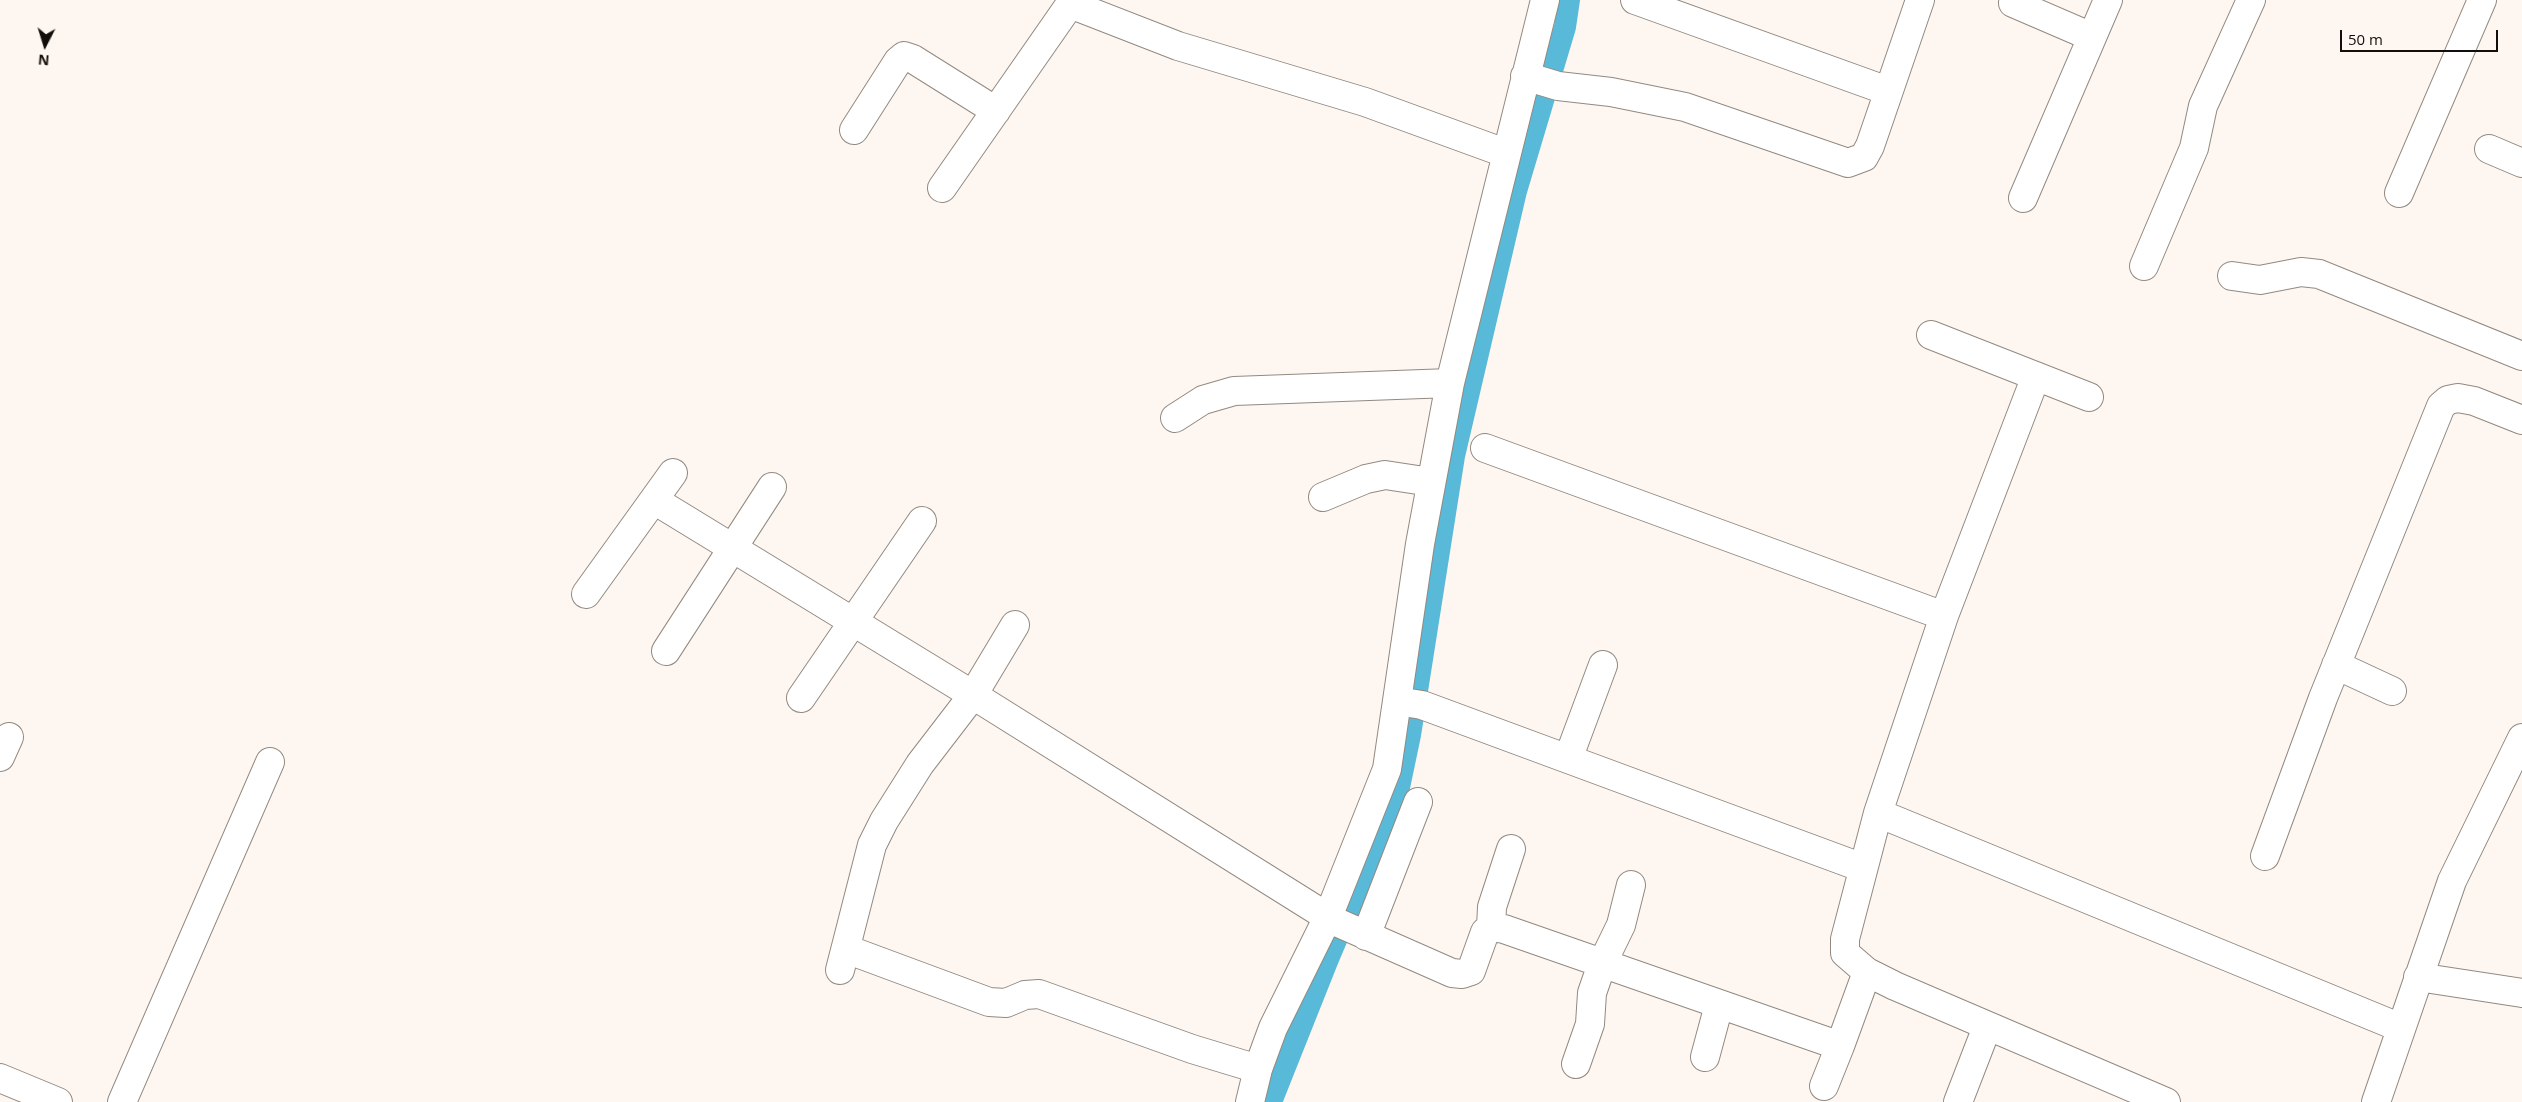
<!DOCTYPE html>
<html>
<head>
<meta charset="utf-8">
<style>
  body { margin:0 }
  #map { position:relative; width:2522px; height:1102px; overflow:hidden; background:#fef7f1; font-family:"Open Sans",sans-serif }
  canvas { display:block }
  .north { position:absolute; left:20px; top:20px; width:50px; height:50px; -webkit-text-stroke:4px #fef7f1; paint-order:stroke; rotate:185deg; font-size:14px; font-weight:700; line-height:20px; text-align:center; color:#120e0b }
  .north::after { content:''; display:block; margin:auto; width:18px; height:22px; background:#120e0b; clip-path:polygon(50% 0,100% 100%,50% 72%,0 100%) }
  .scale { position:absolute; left:2340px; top:30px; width:158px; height:22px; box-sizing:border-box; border:2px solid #120e0b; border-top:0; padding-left:6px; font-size:15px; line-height:18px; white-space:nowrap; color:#120e0b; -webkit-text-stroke:4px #fef7f1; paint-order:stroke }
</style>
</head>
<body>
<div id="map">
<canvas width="2522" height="1102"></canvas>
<div class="north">N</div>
<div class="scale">50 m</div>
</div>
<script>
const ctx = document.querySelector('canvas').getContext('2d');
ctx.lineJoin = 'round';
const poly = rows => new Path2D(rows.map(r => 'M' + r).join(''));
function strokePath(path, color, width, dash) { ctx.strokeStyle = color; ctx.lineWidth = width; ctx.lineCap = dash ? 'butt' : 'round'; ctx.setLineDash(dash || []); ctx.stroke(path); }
strokePath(poly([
  [1271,1102,1328,959,1397,797,1410,735,1454,456,1516,191,1565,27,1569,0]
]), '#58bad8', 22);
const minor = poly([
  [1635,0,1888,91],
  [2013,3,2092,37],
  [1070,4,1178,46,1365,102,1505,153],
  [1525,76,1558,86,1611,92,1685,107,1848,163,1864,157,1870,146,1920,0],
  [854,130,898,61,904,56,913,59,996,111],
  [2489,149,2522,163],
  [942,188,1073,0],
  [2399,193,2482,0],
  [2023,198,2108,0],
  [2144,266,2194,148,2203,106,2251,0],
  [2232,276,2260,280,2301,272,2319,274,2522,356],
  [1931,335,2089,397],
  [2036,376,1944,616,1878,813,1845,939,1845,953,1867,972,1895,986,2166,1102],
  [1175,418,1203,400,1234,391,1450,383],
  [1485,448,1944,616],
  [1323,497,1366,479,1385,475,1431,482],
  [654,500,973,695,1334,921,1452,973,1462,974,1471,971,1485,932,1491,927,1504,929,1840,1046,1867,972],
  [586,594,673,473],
  [666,651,772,487],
  [2336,665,2392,691],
  [801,698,922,521],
  [1397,701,1422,705,1863,868],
  [0,757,9,737],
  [1568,759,1603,665],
  [1878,813,2401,1028],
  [2265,856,2323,698,2441,406,2448,400,2458,398,2474,401,2522,420],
  [1491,927,1492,907,1511,849],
  [1366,936,1418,802],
  [846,949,989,1002,1006,1003,1025,995,1039,994,1192,1049,1258,1069],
  [840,970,872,845,884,821,920,764,973,695,1015,625],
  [2418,977,2522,993],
  [1705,1057,1719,1005],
  [1576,1064,1590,1024,1592,993,1602,964,1621,925,1631,885],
  [0,1078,58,1102],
  [1824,1086,1840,1046],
  [122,1102,270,762],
  [1250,1102,1258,1069,1273,1028,1328,917,1387,769,1420,544,1450,383,1545,0],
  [1958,1102,1987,1027],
  [2376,1102,2452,881,2522,738]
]);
strokePath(minor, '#938980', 30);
strokePath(minor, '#fff', 28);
</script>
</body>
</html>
